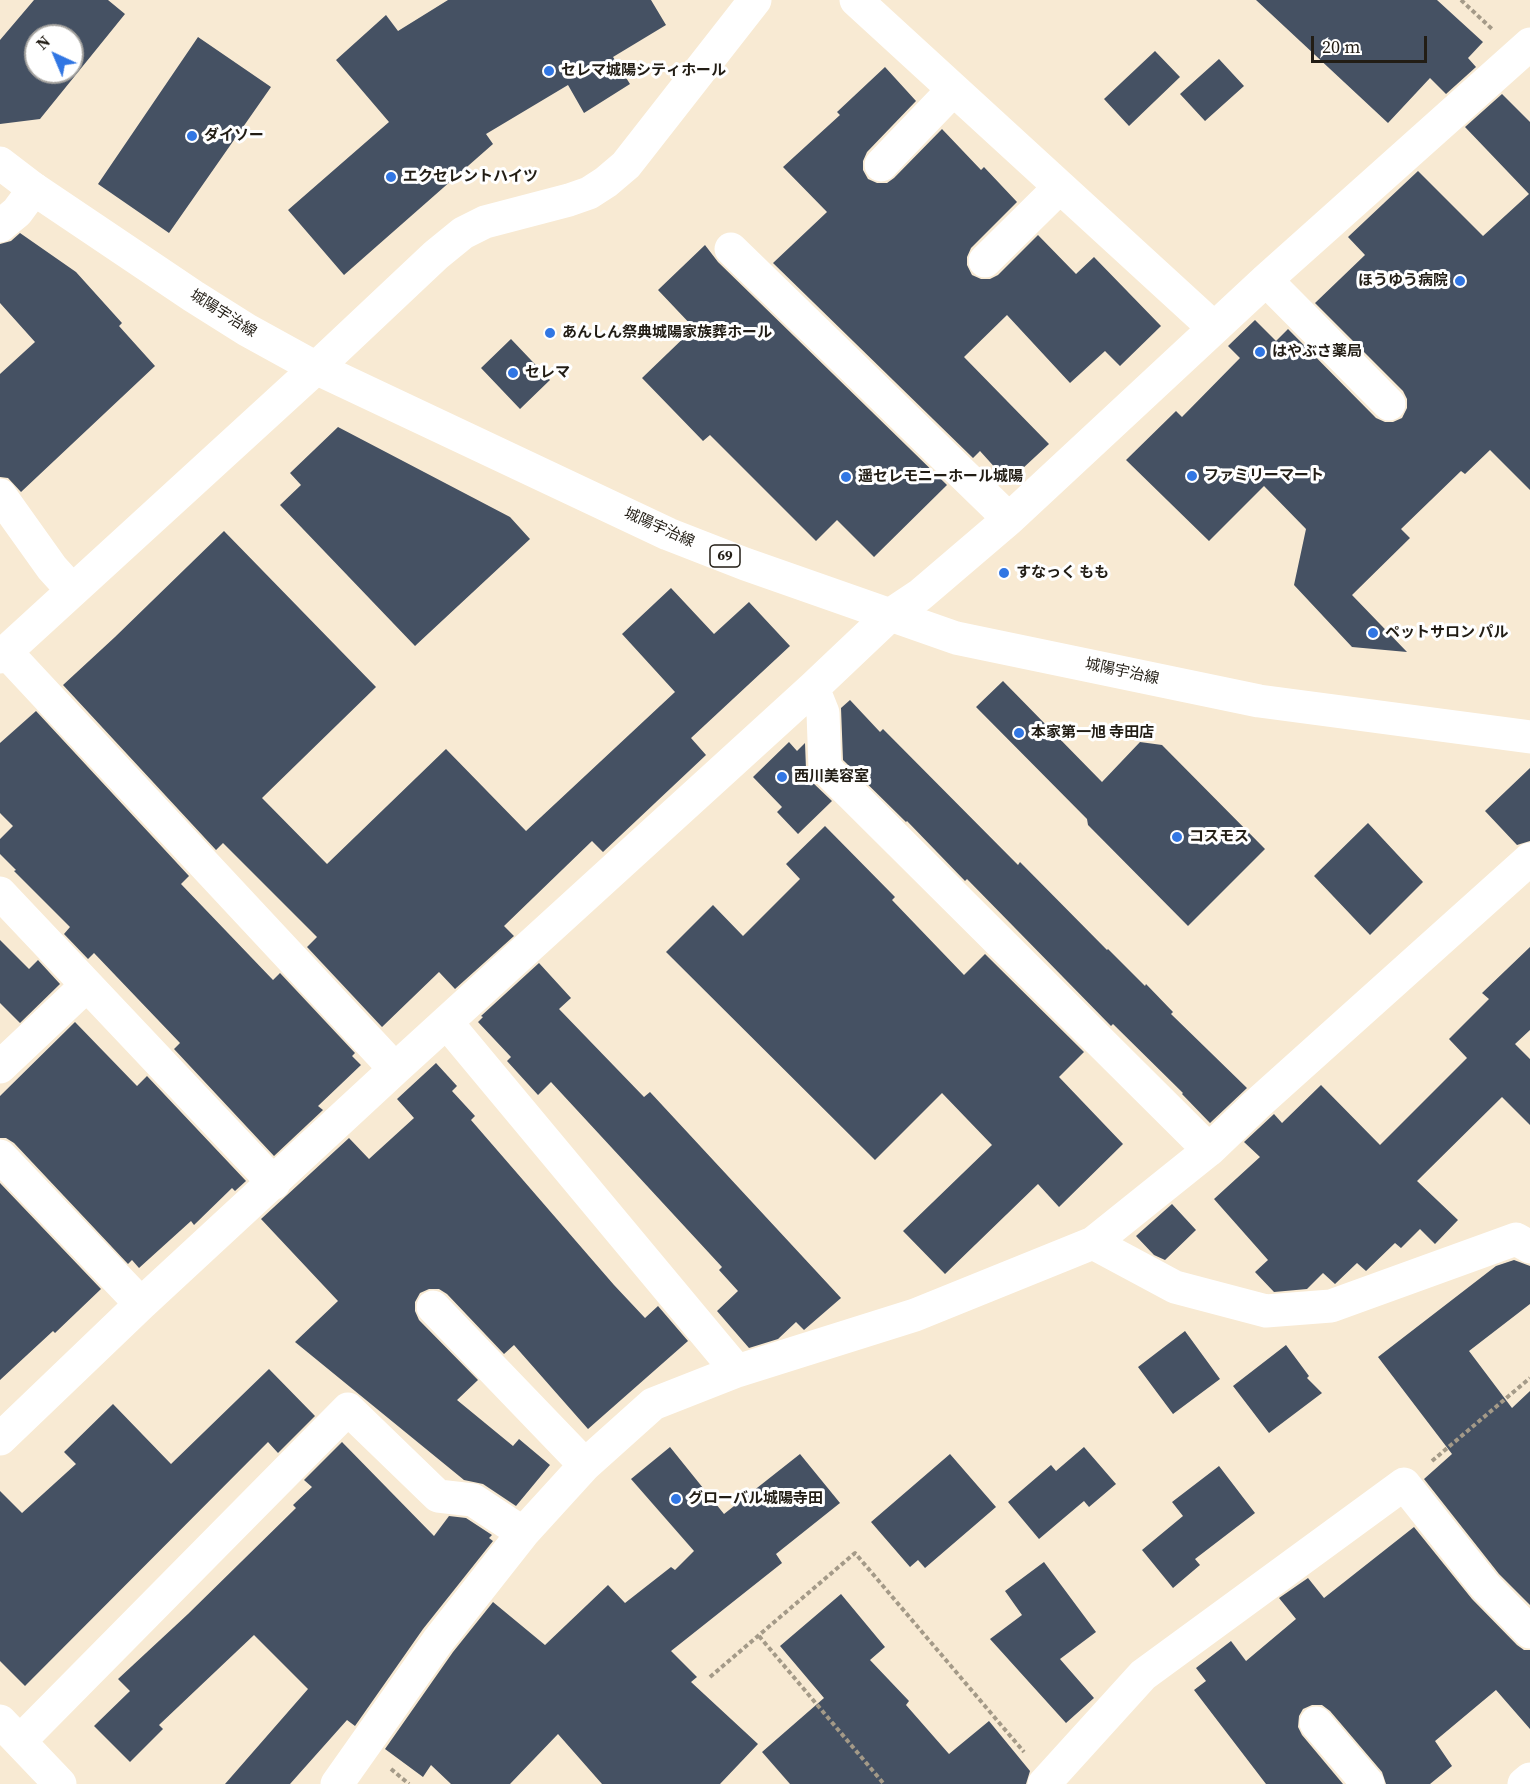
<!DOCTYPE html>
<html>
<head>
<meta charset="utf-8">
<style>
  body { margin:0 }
  #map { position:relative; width:1530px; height:1784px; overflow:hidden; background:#f8ead3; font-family:"Source Serif 4",serif }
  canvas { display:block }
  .north { position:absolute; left:24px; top:24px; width:60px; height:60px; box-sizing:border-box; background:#fff; border:2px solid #a7a5a1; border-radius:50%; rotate:316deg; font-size:16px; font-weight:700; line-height:24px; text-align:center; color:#221d15 }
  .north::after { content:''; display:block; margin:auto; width:21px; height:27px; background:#3176e3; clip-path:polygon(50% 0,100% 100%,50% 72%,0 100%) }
  .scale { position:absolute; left:1311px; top:36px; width:116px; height:27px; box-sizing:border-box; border:3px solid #221d15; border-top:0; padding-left:8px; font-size:18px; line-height:21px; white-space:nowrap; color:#221d15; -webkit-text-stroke:4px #fff; paint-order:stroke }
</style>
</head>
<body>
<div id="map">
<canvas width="1530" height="1784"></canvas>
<div class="north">N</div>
<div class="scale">20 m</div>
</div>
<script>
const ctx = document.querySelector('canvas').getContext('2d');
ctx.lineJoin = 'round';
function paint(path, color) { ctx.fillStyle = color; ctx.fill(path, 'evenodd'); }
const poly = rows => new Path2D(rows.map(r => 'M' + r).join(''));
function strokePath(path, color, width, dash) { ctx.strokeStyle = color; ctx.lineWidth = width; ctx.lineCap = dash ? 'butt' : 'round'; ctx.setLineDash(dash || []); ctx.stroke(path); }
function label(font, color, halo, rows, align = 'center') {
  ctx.font = font + ' "Source Serif 4","Noto Sans JP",serif'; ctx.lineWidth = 6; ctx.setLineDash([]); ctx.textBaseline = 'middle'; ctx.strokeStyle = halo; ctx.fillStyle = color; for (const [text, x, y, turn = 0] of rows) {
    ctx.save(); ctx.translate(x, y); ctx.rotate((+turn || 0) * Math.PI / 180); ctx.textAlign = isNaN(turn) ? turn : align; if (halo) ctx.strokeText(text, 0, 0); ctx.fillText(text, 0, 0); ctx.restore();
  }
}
paint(poly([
  [34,0,108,0,125,14,40,119,0,124,0,40],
  [36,36,72,36,72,72,36,72],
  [448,0,651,0,666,25,613,57,630,84,584,113,568,85,486,134,493,144,344,275,288,210,389,122,336,60,386,15,398,31],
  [1256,0,1437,0,1483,42,1468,58,1476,67,1446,94,1430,78,1388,123],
  [198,37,271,87,169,233,98,184],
  [1155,51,1180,77,1129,126,1104,99],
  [1219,59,1244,86,1205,121,1180,94],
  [885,67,916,101,867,152,863,161,863,170,868,179,877,183,887,183,894,178,942,129,981,170,984,167,1017,202,971,248,967,257,967,265,972,275,981,279,990,279,998,275,1038,235,1076,274,1094,257,1161,326,1120,366,1105,351,1070,383,1007,315,964,357,1049,444,1008,482,980,451,973,458,773,263,827,212,783,167,840,115,837,112],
  [1502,94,1530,122,1530,490,1490,450,1465,474,1461,471,1401,529,1410,538,1352,595,1407,652,1352,647,1294,585,1306,529,1264,486,1209,541,1126,460,1176,411,1182,417,1240,358,1228,346,1255,320,1276,341,1288,329,1376,418,1385,422,1393,422,1402,418,1407,408,1407,399,1403,391,1315,303,1365,255,1348,237,1418,171,1483,236,1529,194,1465,127],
  [20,233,76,272,122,323,119,326,155,366,21,492,8,478,0,477,0,374,35,342,0,303,0,244,11,241],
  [705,245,718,262,947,485,874,557,837,520,816,541,710,435,703,441,642,378,694,328,658,290],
  [511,339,550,380,520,409,481,368],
  [338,427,510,517,530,539,415,646,280,505,301,485,290,473],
  [224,531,376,687,262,798,327,864,446,749,526,831,675,692,622,634,671,588,714,634,749,602,790,646,691,738,706,755,603,852,592,841,504,926,514,936,455,989,439,972,382,1027,307,947,317,937,223,843,216,850,63,685,115,637],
  [1003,681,1102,782,1140,742,1162,745,1265,849,1188,926,1088,825,1087,819,976,707],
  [850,700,880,732,883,729,1018,865,1020,862,1107,950,1108,949,1145,986,1146,984,1173,1012,1171,1014,1247,1088,1210,1123,1182,1094,1183,1093,1113,1024,1111,1026,967,879,965,881,907,821,906,822,843,760,841,708],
  [36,711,189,876,181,884,273,980,280,973,355,1053,352,1056,361,1065,318,1106,323,1110,274,1156,174,1049,180,1043,94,953,88,959,64,934,70,927,14,871,16,870,0,854,0,839,13,826,0,813,0,743],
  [789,742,797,751,805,743,806,769,811,781,832,801,798,834,777,812,782,807,753,777],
  [1530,768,1530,841,1517,845,1485,811],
  [1368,823,1423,882,1370,935,1314,876],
  [825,826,895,897,892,900,964,975,985,954,1084,1052,1059,1077,1123,1144,1059,1207,1038,1184,945,1274,903,1231,992,1145,942,1093,875,1160,666,952,713,905,743,936,800,879,786,864],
  [0,940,29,969,38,960,60,984,20,1023,0,1003],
  [1530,947,1530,1030,1515,1044,1530,1059,1530,1125,1502,1097,1417,1181,1458,1220,1435,1244,1420,1229,1401,1248,1395,1243,1366,1271,1357,1263,1335,1284,1323,1273,1307,1289,1274,1292,1255,1272,1268,1260,1214,1199,1260,1157,1244,1142,1274,1114,1282,1123,1321,1085,1380,1145,1467,1058,1449,1039,1489,999,1482,993],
  [539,963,571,998,559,1009,644,1097,650,1092,841,1298,804,1330,796,1322,778,1339,749,1348,717,1311,738,1291,719,1270,722,1267,551,1082,538,1095,507,1061,511,1057,478,1022,483,1017,481,1016],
  [75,1022,137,1086,147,1076,246,1181,235,1191,232,1188,194,1225,191,1221,139,1268,132,1260,128,1264,14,1143,6,1138,0,1138,0,1096],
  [436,1063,457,1086,452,1091,475,1116,471,1120,614,1285,645,1318,658,1306,688,1341,588,1429,514,1345,504,1354,447,1294,439,1289,429,1289,420,1293,415,1302,415,1311,419,1320,478,1380,457,1400,513,1446,519,1439,550,1465,516,1506,483,1484,464,1480,295,1342,338,1301,261,1219,349,1138,369,1159,414,1118,397,1099],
  [0,1183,101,1289,55,1333,53,1331,0,1380],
  [1172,1204,1196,1230,1165,1260,1154,1255,1136,1236],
  [1514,1260,1530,1266,1530,1304,1469,1351,1512,1408,1530,1391,1530,1605,1499,1574,1424,1479,1452,1454,1378,1357,1496,1266],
  [1185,1331,1220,1379,1173,1414,1138,1367],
  [1286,1345,1309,1376,1307,1378,1322,1393,1269,1433,1233,1386],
  [269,1369,315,1416,278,1453,268,1442,25,1686,0,1661,0,1491,22,1513,76,1464,64,1452,113,1404,171,1464],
  [342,1442,434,1536,449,1516,466,1518,492,1535,489,1538,493,1541,423,1629,355,1726,347,1720,290,1784,225,1784,308,1689,254,1635,159,1725,163,1729,130,1762,94,1726,130,1691,118,1679,188,1614,296,1508,293,1505,312,1487,304,1480],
  [670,1447,724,1514,800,1454,840,1503,776,1554,782,1563,671,1651,697,1677,691,1682,758,1744,720,1784,602,1784,558,1734,510,1784,451,1784,431,1765,423,1777,385,1749,453,1652,493,1602,545,1645,608,1585,625,1603,671,1567,675,1570,694,1551,631,1479],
  [1084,1447,1116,1484,1089,1507,1084,1501,1039,1539,1008,1502,1051,1465,1056,1471],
  [950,1454,996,1507,925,1568,918,1560,910,1567,871,1522],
  [1219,1466,1255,1513,1195,1559,1200,1565,1173,1588,1142,1550,1183,1516,1172,1502],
  [1414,1527,1472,1599,1517,1645,1524,1650,1530,1650,1530,1729,1496,1690,1435,1741,1452,1766,1430,1784,1386,1784,1382,1772,1330,1711,1322,1705,1312,1705,1303,1709,1299,1716,1298,1727,1302,1735,1343,1784,1266,1784,1194,1690,1206,1681,1196,1668,1231,1641,1246,1661,1296,1619,1279,1598,1308,1578,1324,1598],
  [1044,1562,1096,1632,1060,1659,1094,1698,1066,1723,990,1639,1022,1615,1005,1591],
  [841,1594,885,1647,870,1660,909,1701,906,1705,949,1754,989,1721,1030,1771,1026,1784,790,1784,762,1752,824,1698,780,1646]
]), '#455163');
strokePath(poly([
  [1461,0,1492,29],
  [1432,1461,1530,1378],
  [759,1636,884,1784],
  [710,1677,855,1553,1024,1752],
  [391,1769,409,1784]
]), '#a49a88', 4, [4.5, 3]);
strokePath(poly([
  [856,0,1214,328],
  [881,165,953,90],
  [0,226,17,212,34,189],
  [731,249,1009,519],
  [985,261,1060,187],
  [1266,280,1389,404],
  [0,495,52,568,72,590],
  [6,652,395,1069],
  [0,657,316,368,436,255,463,233,485,222,569,200,589,193,606,182,626,165,755,0],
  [813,688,823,713,825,768,1209,1150],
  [0,893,274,1183],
  [447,1023,737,1371],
  [0,1067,87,985],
  [0,1156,141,1304],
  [1093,1243,1175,1287,1266,1311,1331,1306,1516,1239,1530,1247],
  [433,1307,585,1465],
  [0,1439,141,1304,395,1069,813,688,890,615,920,595,1009,519,1266,280,1530,44],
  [0,1721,60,1784],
  [1316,1723,1368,1784],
  [20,1741,348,1409,438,1496,473,1500,523,1533],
  [337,1784,438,1641,523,1533,585,1465,653,1404,737,1371,915,1315,1093,1243,1209,1150,1256,1105,1530,859],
  [1044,1784,1143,1675,1404,1484,1485,1586,1530,1632],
  [1524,1784,1530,1779]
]), '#fff', 33);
strokePath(poly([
  [0,163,34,189,193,296,247,330,316,368,668,534,745,564,956,638,1259,701,1530,737]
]), '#fff', 33);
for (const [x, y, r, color] of [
  [549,71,6,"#3176e3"],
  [192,136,6,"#3176e3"],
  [391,177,6,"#3176e3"],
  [1460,281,6,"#3176e3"],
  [550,333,6,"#3176e3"],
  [1260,352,6,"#3176e3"],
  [513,373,6,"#3176e3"],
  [1192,476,6,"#3176e3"],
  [846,477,6,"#3176e3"],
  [1004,573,6,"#3176e3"],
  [1373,633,6,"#3176e3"],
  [1019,733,6,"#3176e3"],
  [782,777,6,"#3176e3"],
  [1177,837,6,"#3176e3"],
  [676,1499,6,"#3176e3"]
]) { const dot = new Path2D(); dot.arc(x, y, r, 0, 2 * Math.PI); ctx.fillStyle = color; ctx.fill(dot); strokePath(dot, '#fff', 2); }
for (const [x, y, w] of [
  [725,556,30]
]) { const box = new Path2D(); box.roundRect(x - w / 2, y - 11, w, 22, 4.5); ctx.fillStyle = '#fff'; ctx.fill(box); strokePath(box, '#221d15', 1.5); }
label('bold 14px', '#221d15', null, [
  ["69",725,556]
]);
label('bold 15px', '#221d15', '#fff', [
  ["セレマ城陽シティホール",561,71],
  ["ダイソー",204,136],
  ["エクセレントハイツ",403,177],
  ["ほうゆう病院",1448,281,"right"],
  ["あんしん祭典城陽家族葬ホール",562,333],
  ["はやぶさ薬局",1272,352],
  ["セレマ",525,373],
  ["ファミリーマート",1204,476],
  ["遥セレモニーホール城陽",858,477],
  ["すなっく もも",1016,573],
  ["ペットサロン パル",1385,633],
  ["本家第一旭 寺田店",1031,733],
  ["西川美容室",794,777],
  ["コスモス",1189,837],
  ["グローバル城陽寺田",688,1499]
], 'left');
label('15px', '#221d15', '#fff', [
  ["城陽宇治線",223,314,32],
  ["城陽宇治線",659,528,24],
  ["城陽宇治線",1122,672,12]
]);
</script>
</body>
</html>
